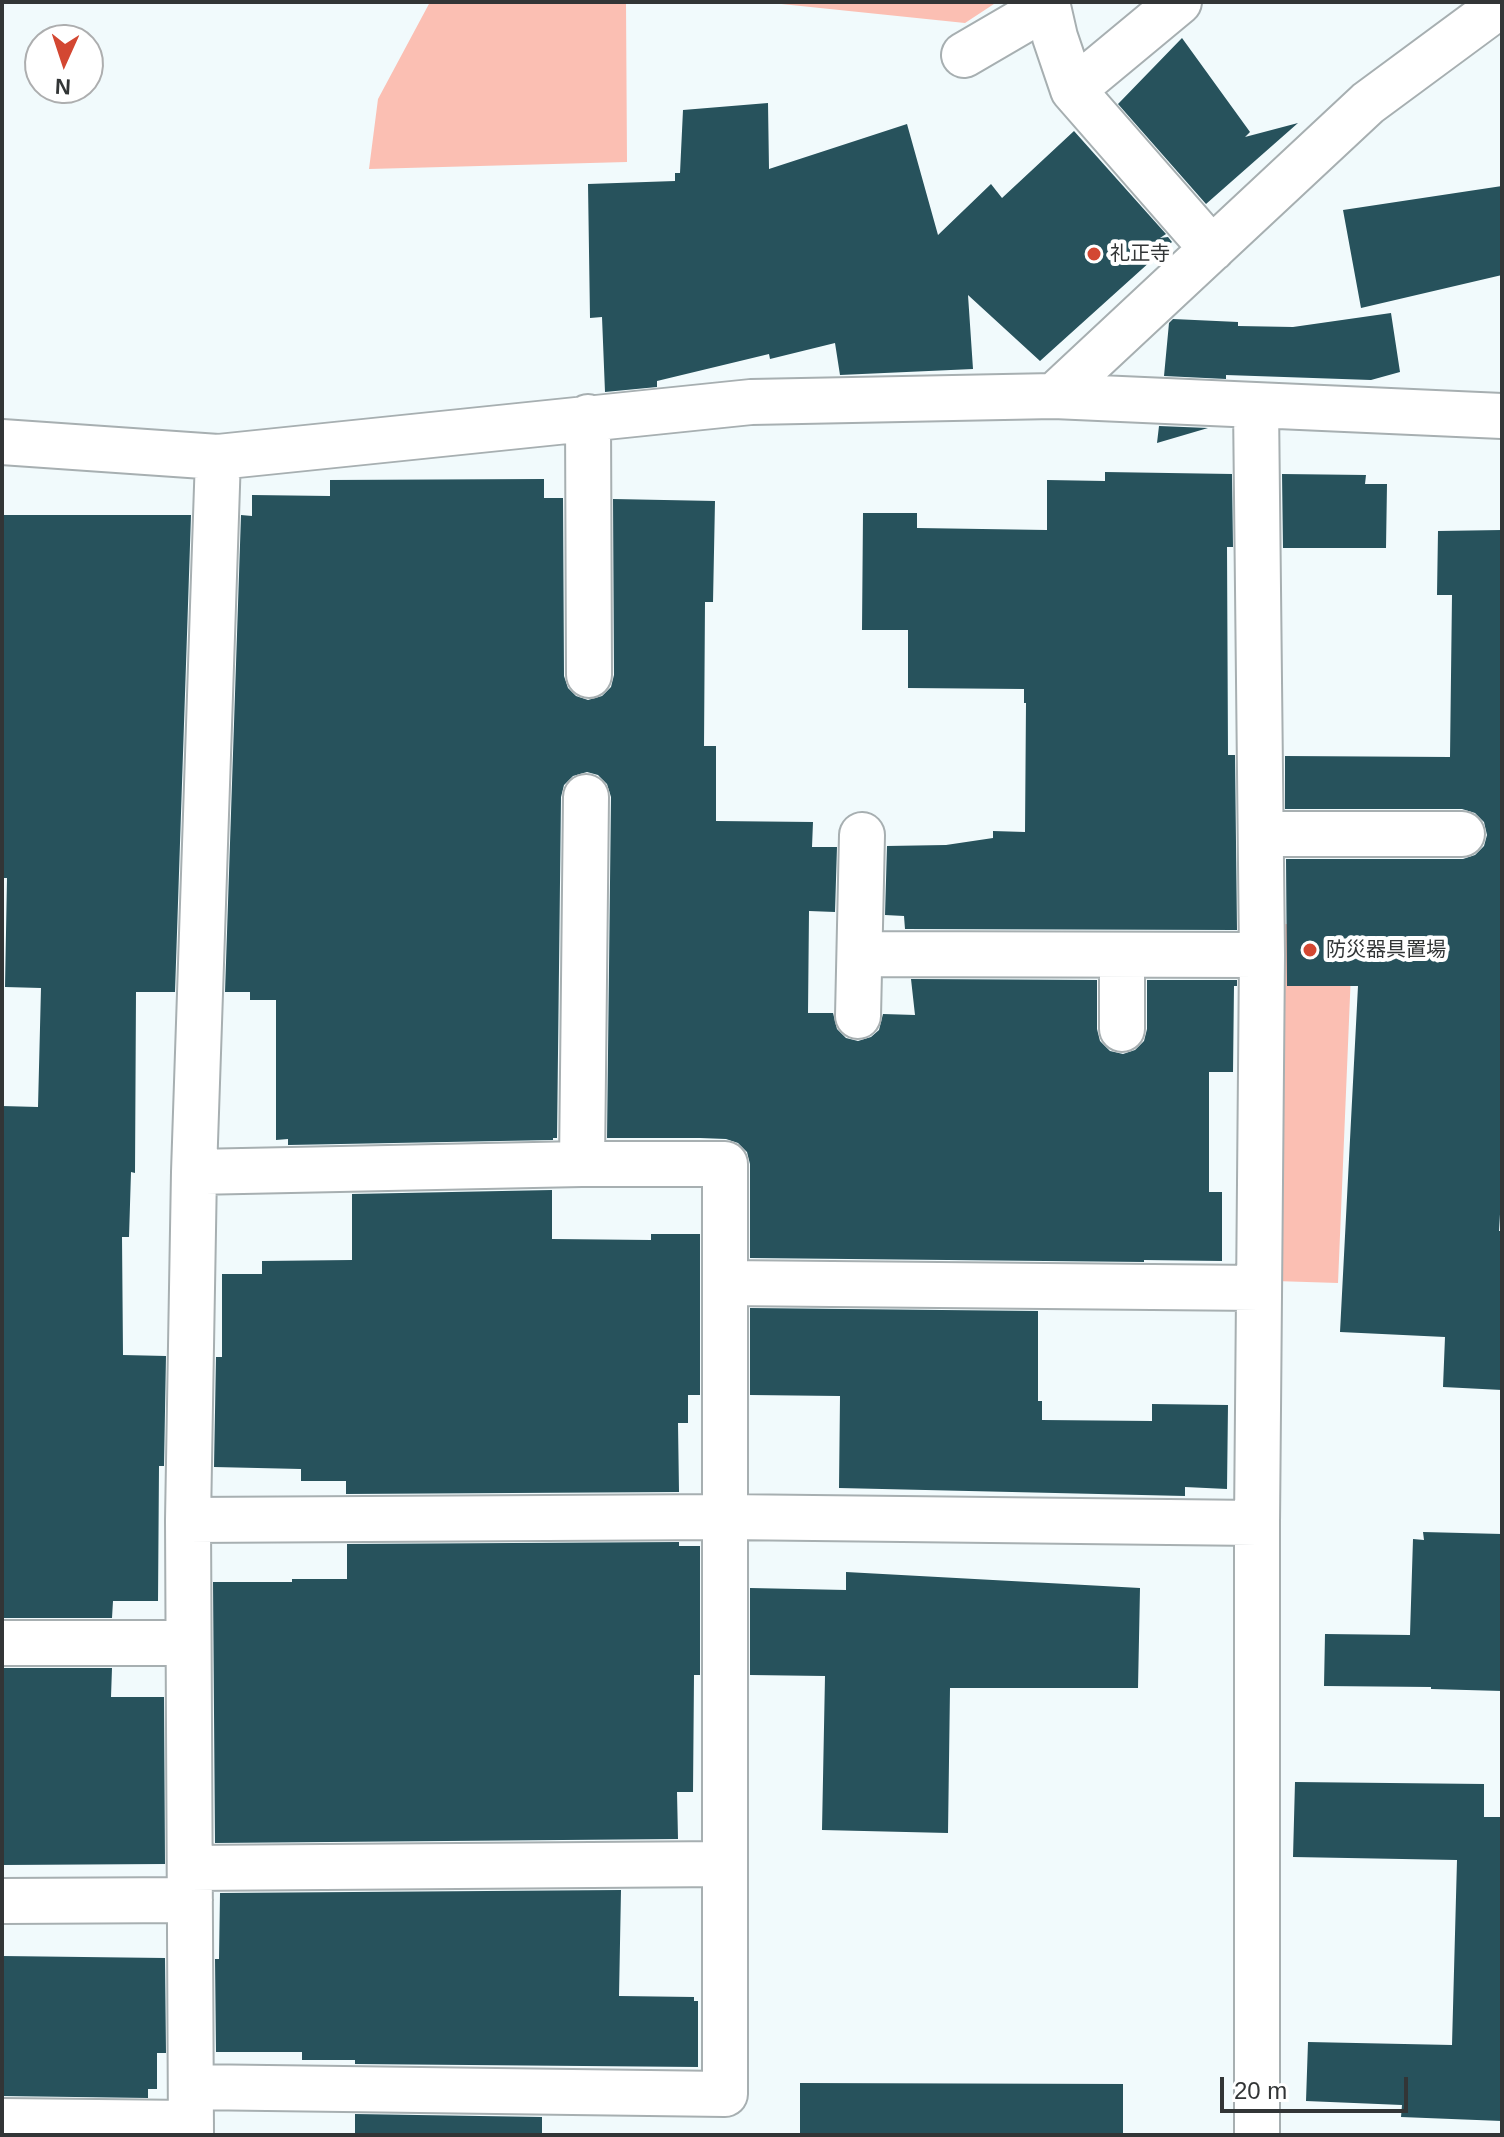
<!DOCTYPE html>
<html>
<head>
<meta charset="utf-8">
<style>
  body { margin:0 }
  #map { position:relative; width:1504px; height:2137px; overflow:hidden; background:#f1fafc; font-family:Helvetica,sans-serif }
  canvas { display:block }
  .frame { position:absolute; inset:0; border:4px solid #323536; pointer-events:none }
  .north { position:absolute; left:24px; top:24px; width:80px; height:80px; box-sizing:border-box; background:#fff; border:2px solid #adaeaf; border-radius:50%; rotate:183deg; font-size:22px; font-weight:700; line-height:32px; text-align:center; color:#323536 }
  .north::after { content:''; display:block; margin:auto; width:28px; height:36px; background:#d34732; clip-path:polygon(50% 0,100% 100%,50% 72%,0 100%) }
  .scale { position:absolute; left:1220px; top:2077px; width:188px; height:36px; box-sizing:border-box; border:4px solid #323536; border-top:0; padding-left:10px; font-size:24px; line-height:28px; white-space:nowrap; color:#323536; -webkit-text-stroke:6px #fff; paint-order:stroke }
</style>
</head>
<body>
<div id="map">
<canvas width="1504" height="2137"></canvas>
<div class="frame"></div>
<div class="north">N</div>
<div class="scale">20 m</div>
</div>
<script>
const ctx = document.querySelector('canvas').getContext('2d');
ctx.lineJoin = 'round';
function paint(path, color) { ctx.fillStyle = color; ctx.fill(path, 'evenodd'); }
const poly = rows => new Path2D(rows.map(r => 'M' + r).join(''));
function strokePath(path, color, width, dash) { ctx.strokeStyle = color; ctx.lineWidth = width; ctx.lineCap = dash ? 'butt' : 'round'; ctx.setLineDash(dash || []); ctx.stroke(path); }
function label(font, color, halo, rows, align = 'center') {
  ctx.font = font + ' Helvetica,"Noto Sans JP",sans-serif'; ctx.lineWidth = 8; ctx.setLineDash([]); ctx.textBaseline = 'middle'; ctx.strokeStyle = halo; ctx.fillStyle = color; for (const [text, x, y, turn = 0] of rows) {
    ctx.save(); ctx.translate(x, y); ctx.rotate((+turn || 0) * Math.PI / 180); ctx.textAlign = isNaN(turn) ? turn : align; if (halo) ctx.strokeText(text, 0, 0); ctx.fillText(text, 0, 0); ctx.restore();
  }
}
paint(poly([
  [430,2,626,2,627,162,369,169,378,99],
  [762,2,997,2,965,23],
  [1279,924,1353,925,1338,1283,1275,1281]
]), '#fbbfb3');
paint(poly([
  [1182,38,1250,132,1245,137,1298,123,1206,204,1118,104],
  [768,103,769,169,907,124,938,235,991,184,1002,198,1074,131,1166,234,1160,238,1168,237,1172,242,1040,361,968,295,973,369,840,375,835,343,770,359,769,354,657,381,657,387,605,392,602,317,590,318,588,184,675,181,675,173,680,173,683,110],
  [1502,186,1502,275,1361,308,1343,210],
  [1391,313,1400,372,1371,380,1226,375,1226,379,1164,376,1169,323,1173,319,1238,322,1238,326,1293,327],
  [1159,426,1208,428,1157,443],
  [1105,472,1232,474,1233,547,1227,547,1228,755,1235,755,1237,930,905,929,904,916,885,915,887,846,946,845,993,838,993,831,1025,832,1026,703,1024,703,1024,689,908,688,908,630,862,630,863,513,917,513,917,528,1047,530,1047,480,1105,481],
  [1282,474,1366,475,1365,484,1387,484,1386,548,1283,548],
  [544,479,544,498,563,498,564,676,568,688,576,696,588,700,602,696,611,687,614,675,613,499,715,501,713,602,705,602,704,746,716,746,716,821,813,822,812,847,837,847,835,912,809,911,808,1013,833,1013,837,1029,846,1038,858,1041,871,1037,879,1030,883,1014,915,1015,911,979,1097,980,1097,1029,1100,1041,1110,1051,1123,1054,1135,1050,1144,1041,1147,1029,1147,980,1237,980,1237,986,1234,986,1233,1072,1209,1072,1209,1192,1222,1192,1222,1261,1144,1260,1144,1262,750,1258,750,1164,747,1152,738,1143,726,1139,700,1138,607,1138,611,797,607,784,598,775,587,772,573,776,564,785,561,797,557,1138,553,1138,553,1140,288,1145,288,1139,276,1140,276,1000,250,1000,250,992,225,992,241,515,252,516,252,495,330,496,330,480],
  [2,515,191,515,175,992,136,992,135,1173,131,1172,129,1237,122,1237,123,1355,166,1356,164,1466,159,1466,158,1601,113,1601,112,1618,2,1618,2,1106,38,1107,41,988,5,987,7,878,2,878],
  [1502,530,1502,1180,1499,1231,1502,1231,1502,1390,1443,1387,1445,1337,1340,1332,1358,986,1287,986,1286,859,1463,859,1475,855,1484,846,1487,835,1484,822,1475,813,1462,809,1285,809,1285,756,1450,757,1452,595,1437,595,1438,531],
  [552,1190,552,1239,651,1240,651,1234,700,1234,700,1395,688,1395,688,1423,678,1423,679,1492,346,1494,346,1481,301,1481,301,1469,214,1467,216,1357,222,1357,222,1274,262,1274,262,1261,352,1260,352,1194],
  [750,1308,1038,1311,1038,1401,1042,1401,1042,1420,1152,1421,1152,1404,1228,1405,1227,1489,1185,1487,1185,1496,839,1488,840,1396,750,1395],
  [1423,1532,1502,1534,1502,1691,1431,1689,1431,1687,1324,1686,1325,1634,1410,1635,1413,1539,1424,1540],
  [679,1542,679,1546,700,1546,700,1675,694,1675,693,1792,677,1792,678,1839,215,1843,213,1582,292,1582,292,1579,347,1579,347,1544],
  [846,1572,1140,1588,1138,1688,950,1688,948,1833,822,1830,825,1676,750,1675,750,1588,846,1590],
  [2,1668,112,1668,111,1697,164,1697,165,1864,2,1865],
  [1295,1782,1484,1784,1484,1817,1502,1817,1502,2121,1401,2117,1402,2105,1306,2101,1308,2042,1452,2045,1457,1860,1293,1857],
  [621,1890,619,1996,694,1997,694,2001,698,2001,698,2067,355,2064,355,2060,302,2060,302,2052,216,2052,215,1959,219,1959,220,1893],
  [2,1956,165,1958,166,2053,157,2053,157,2089,148,2089,148,2098,2,2096],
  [800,2083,1123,2084,1123,2135,800,2135],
  [355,2114,542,2117,542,2135,355,2135]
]), '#27525c');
const minor = poly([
  [1047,2,1055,37,1073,90,1212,249],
  [964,55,1048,6],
  [1073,90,1179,2],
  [1054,396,1368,103,1502,4],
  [1256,405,1262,955,1257,1523,1257,2135],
  [588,417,589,675],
  [2,442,218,457,751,402,1054,396,1502,416],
  [1261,834,1462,834],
  [860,954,1262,955],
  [1122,955,1122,1029],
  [858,1016,862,835],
  [582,1164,586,797],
  [725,1283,1259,1288],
  [188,1520,725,1517,1257,1523],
  [2,1643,188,1643],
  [190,1868,725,1864],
  [2,1901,190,1900],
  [191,2087,725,2094,725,1164,582,1164,194,1172],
  [2,2121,191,2123],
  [191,2135,188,1520,194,1172,218,457]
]);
strokePath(minor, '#a7afb1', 48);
strokePath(minor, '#fff', 44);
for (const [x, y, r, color] of [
  [1094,254,8,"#d34732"],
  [1310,950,8,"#d34732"]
]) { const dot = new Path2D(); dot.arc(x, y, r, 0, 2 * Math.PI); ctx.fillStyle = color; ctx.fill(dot); strokePath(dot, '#fff', 3); }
label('20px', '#323536', '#fff', [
  ["礼正寺",1110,254],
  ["防災器具置場",1326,950]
], 'left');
</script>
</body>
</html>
